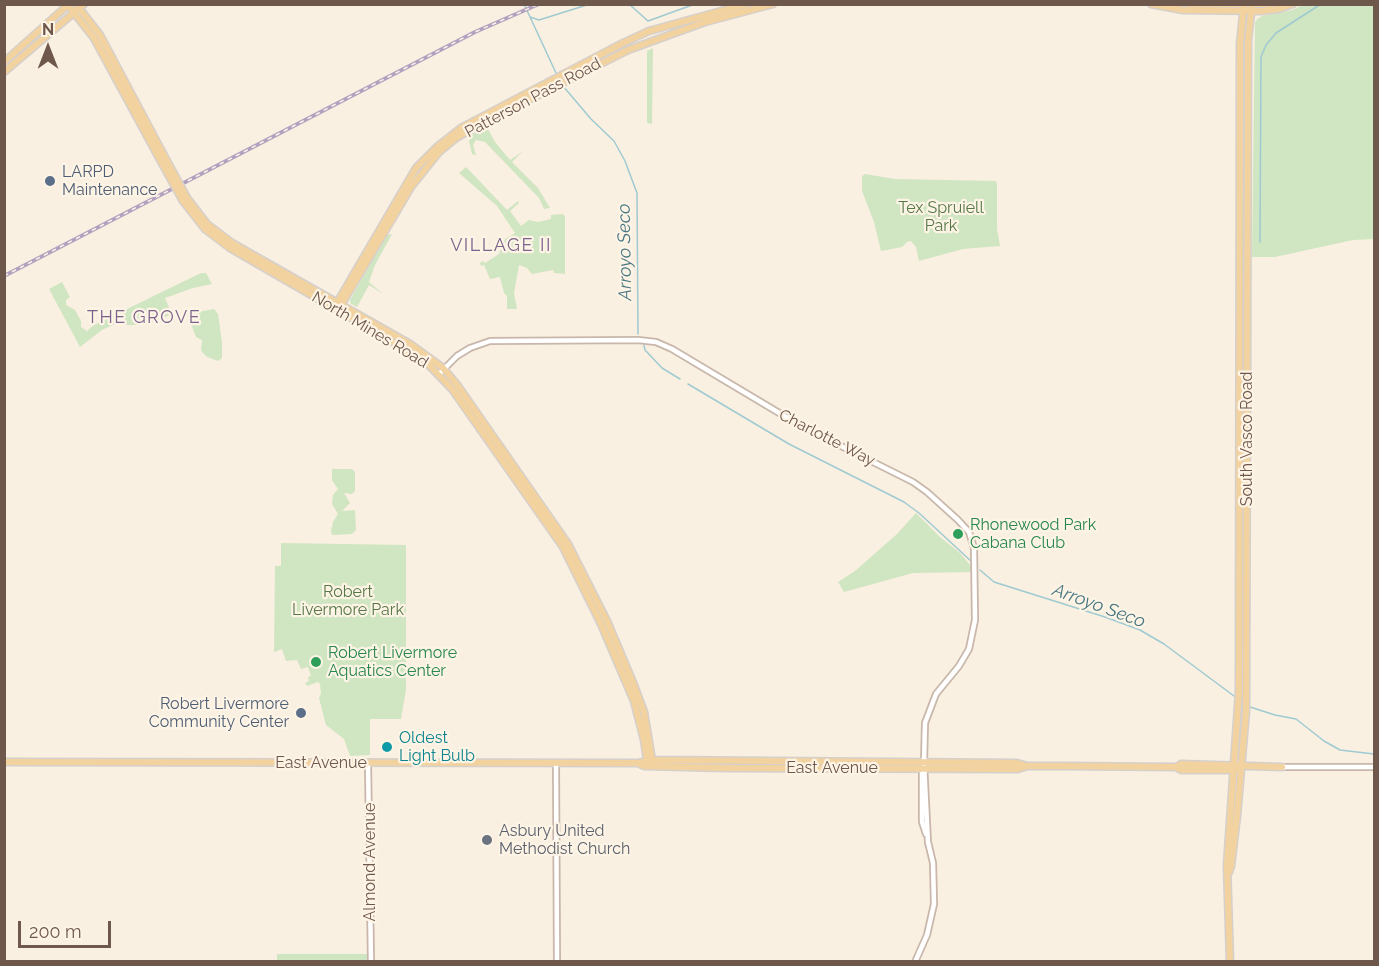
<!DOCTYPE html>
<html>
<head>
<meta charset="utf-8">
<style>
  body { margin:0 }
  #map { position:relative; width:1379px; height:966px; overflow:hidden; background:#f9f0e1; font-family:Raleway,sans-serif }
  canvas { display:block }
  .frame { position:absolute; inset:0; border:6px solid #6e574b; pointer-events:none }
  .north { position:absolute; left:18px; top:18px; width:60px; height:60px; -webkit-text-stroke:4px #fdf4e6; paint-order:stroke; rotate:0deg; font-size:16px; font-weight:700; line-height:24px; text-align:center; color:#6e574b }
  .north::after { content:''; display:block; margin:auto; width:21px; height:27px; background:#6e574b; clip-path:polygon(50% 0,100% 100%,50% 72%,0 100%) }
  .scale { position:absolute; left:18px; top:921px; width:93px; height:27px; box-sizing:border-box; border:3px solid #6e574b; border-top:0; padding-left:8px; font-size:18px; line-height:21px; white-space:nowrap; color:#6e574b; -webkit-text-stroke:4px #fdf4e6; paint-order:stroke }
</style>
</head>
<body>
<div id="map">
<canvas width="1379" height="966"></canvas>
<div class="frame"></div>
<div class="north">N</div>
<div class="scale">200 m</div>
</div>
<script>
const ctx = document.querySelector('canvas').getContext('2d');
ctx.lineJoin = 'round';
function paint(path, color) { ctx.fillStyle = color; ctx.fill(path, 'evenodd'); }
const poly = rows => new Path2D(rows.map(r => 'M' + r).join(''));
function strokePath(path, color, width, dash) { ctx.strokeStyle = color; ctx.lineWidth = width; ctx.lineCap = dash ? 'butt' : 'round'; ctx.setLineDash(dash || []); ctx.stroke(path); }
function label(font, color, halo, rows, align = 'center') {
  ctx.font = font + ' Raleway,sans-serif'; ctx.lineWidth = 4.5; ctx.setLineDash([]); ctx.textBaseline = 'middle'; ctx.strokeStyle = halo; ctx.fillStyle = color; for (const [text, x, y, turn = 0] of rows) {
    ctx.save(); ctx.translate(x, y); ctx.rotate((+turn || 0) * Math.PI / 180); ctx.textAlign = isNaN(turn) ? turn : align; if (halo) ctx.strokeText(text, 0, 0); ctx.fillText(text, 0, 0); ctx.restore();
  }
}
paint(poly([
  [1303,5,1374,5,1374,239,1353,240,1275,257,1252,257,1255,23,1257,19,1262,16,1292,10],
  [653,48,652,124,647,123,647,51],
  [484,128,488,129,495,142,510,160,523,151,512,162,538,188,550,208,544,209,539,198,485,142,476,140,473,145,476,155,472,154,469,141,472,134],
  [466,167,507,210,518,201,519,203,510,211,521,226,529,220,538,222,551,219,551,215,562,214,565,216,565,274,554,273,553,270,532,274,527,268,519,265,514,293,517,309,507,309,507,296,504,293,500,277,490,279,484,265,481,266,480,263,483,261,485,263,499,254,505,239,515,233,497,206,459,173],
  [865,174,895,179,996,181,997,184,997,229,1000,246,963,249,919,261,916,247,911,241,907,242,902,247,881,251,874,222,862,191,862,176],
  [392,234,375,265,369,282,383,294,369,285,357,307,350,303,350,300,387,235],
  [201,273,206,273,212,284,193,288,165,298,172,314,146,325,113,325,102,330,80,347,49,289,62,282,70,297,66,300,66,305,75,310,81,321,81,327,87,331,94,325],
  [214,309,218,314,222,342,222,358,218,361,207,357,202,352,201,350,202,340,196,337,187,314],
  [332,469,352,469,355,472,355,491,352,494,344,493,350,503,342,511,355,510,356,530,352,534,332,535,331,531,333,522,338,514,332,504,333,495,338,489,332,480],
  [916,513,940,537,960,553,976,572,913,573,844,592,838,582,855,571,897,534],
  [281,543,406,545,406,690,401,719,370,719,370,755,350,756,344,739,326,725,319,698,321,693,320,684,318,682,307,686,305,683,309,681,308,677,311,676,308,667,301,669,297,660,286,661,282,649,274,652,275,566,281,566],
  [277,954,367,954,367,961,277,961]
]), '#d0e5c1');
strokePath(poly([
  [524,4,556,73],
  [629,4,648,21,695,4],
  [530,17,539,20,590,4],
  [563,86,591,119,614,141,625,161,637,193,638,334],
  [1260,242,1261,57,1266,45,1276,33,1321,4],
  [644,345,645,350,662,368,680,379],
  [688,384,789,444,904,502,919,513,972,562],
  [980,570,994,582,1105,617,1140,630,1164,644,1234,696],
  [1250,707,1275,715,1296,719,1324,741,1340,750,1374,754]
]), '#9fcad1', 1.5);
const minor = poly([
  [439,374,457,356,470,348,490,341,638,340,656,342,672,349,801,426,913,482,927,492,958,520,969,532,974,548,975,620,969,649,959,666,936,694,925,723,924,763,928,843],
  [368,763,371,962],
  [556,763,557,962],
  [1282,767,1374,767],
  [925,769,922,774,922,822,926,834],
  [915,962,927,935,934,904,933,863,928,842]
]);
const major = poly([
  [67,4,94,38,163,165],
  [76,4,100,35,168,163],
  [1151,4,1183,10,1262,11,1278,9,1293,4],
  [1188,4,1270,4],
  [4,62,69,4],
  [4,72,84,4],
  [187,198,207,224,232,243,410,344,443,368,458,386,568,544,607,621,634,685,644,712,653,766],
  [183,201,205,229,230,248,424,360,452,389,563,547,601,624,634,701,644,740,648,766],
  [337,303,416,168,438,146,461,128,623,43,649,31,747,4],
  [340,307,411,187,439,152,456,138,475,127,628,50,705,22,773,4],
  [4,762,638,763,653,760,1017,763,1027,766],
  [638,763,644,766,725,768,1018,769,1027,766,1063,766,1176,767,1181,764,1282,767],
  [1176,767,1181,770,1234,770,1238,769],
  [1229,872,1231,866,1237,816,1246,711,1248,40,1252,4],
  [1230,962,1227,865,1239,691,1240,44,1244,4]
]);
strokePath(minor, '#c8b7aa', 8);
strokePath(major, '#d6d0cd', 9);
strokePath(minor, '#fff', 4.5);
strokePath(major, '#f2d29f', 6);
const rail = poly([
  [4,276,475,32,539,4]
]);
strokePath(rail, '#b2a2c0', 4);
strokePath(rail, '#fdf4e6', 1.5, [4.5]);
const majorBridge = poly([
  [168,163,187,198],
  [163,165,183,201]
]);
strokePath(majorBridge, '#d6d0cd', 9, []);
strokePath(majorBridge, '#f2d29f', 6);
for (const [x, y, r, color] of [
  [50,181,6,"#5c6f8a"],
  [958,534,6,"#2e9e5b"],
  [316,662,6,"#2e9e5b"],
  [301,713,6,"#5c6f8a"],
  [387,747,6,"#0f9aa8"],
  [487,840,6,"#6b7280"]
]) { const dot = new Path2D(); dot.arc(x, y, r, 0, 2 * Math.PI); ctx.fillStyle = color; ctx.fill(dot); strokePath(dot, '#fdf4e6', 2); }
label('16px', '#6e574b', '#fdf4e6', [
  ["Patterson Pass Road",533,98,-28],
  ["North Mines Road",370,330,31],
  ["Charlotte Way",827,438,27],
  ["South Vasco Road",1247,439,-90],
  ["East Avenue",321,763],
  ["East Avenue",832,768],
  ["Almond Avenue",370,862,-90]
]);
label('16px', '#4e5e75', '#fdf4e6', [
  ["LARPD",62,172],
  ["Maintenance",62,190],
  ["Robert Livermore",289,704,"right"],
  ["Community Center",289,722,"right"]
], 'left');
label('16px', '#567847', '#fdf4e6', [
  ["Tex Spruiell",941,208],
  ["Park",941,226],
  ["Robert",348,592],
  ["Livermore Park",348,610]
]);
label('16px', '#27864d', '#fdf4e6', [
  ["Rhonewood Park",970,525],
  ["Cabana Club",970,543],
  ["Robert Livermore",328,653],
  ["Aquatics Center",328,671]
], 'left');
label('16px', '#0d838f', '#fdf4e6', [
  ["Oldest",399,738],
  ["Light Bulb",399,756]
], 'left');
label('16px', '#5b616d', '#fdf4e6', [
  ["Asbury United",499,831],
  ["Methodist Church",499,849]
], 'left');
ctx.letterSpacing = '1.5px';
label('18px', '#7c638b', '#fdf4e6', [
  ["VILLAGE II",501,246],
  ["THE GROVE",144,318]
]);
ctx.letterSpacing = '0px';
label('italic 18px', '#477680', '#fdf4e6', [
  ["Arroyo Seco",625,252,-91],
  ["Arroyo Seco",1099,606,20]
]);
</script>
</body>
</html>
